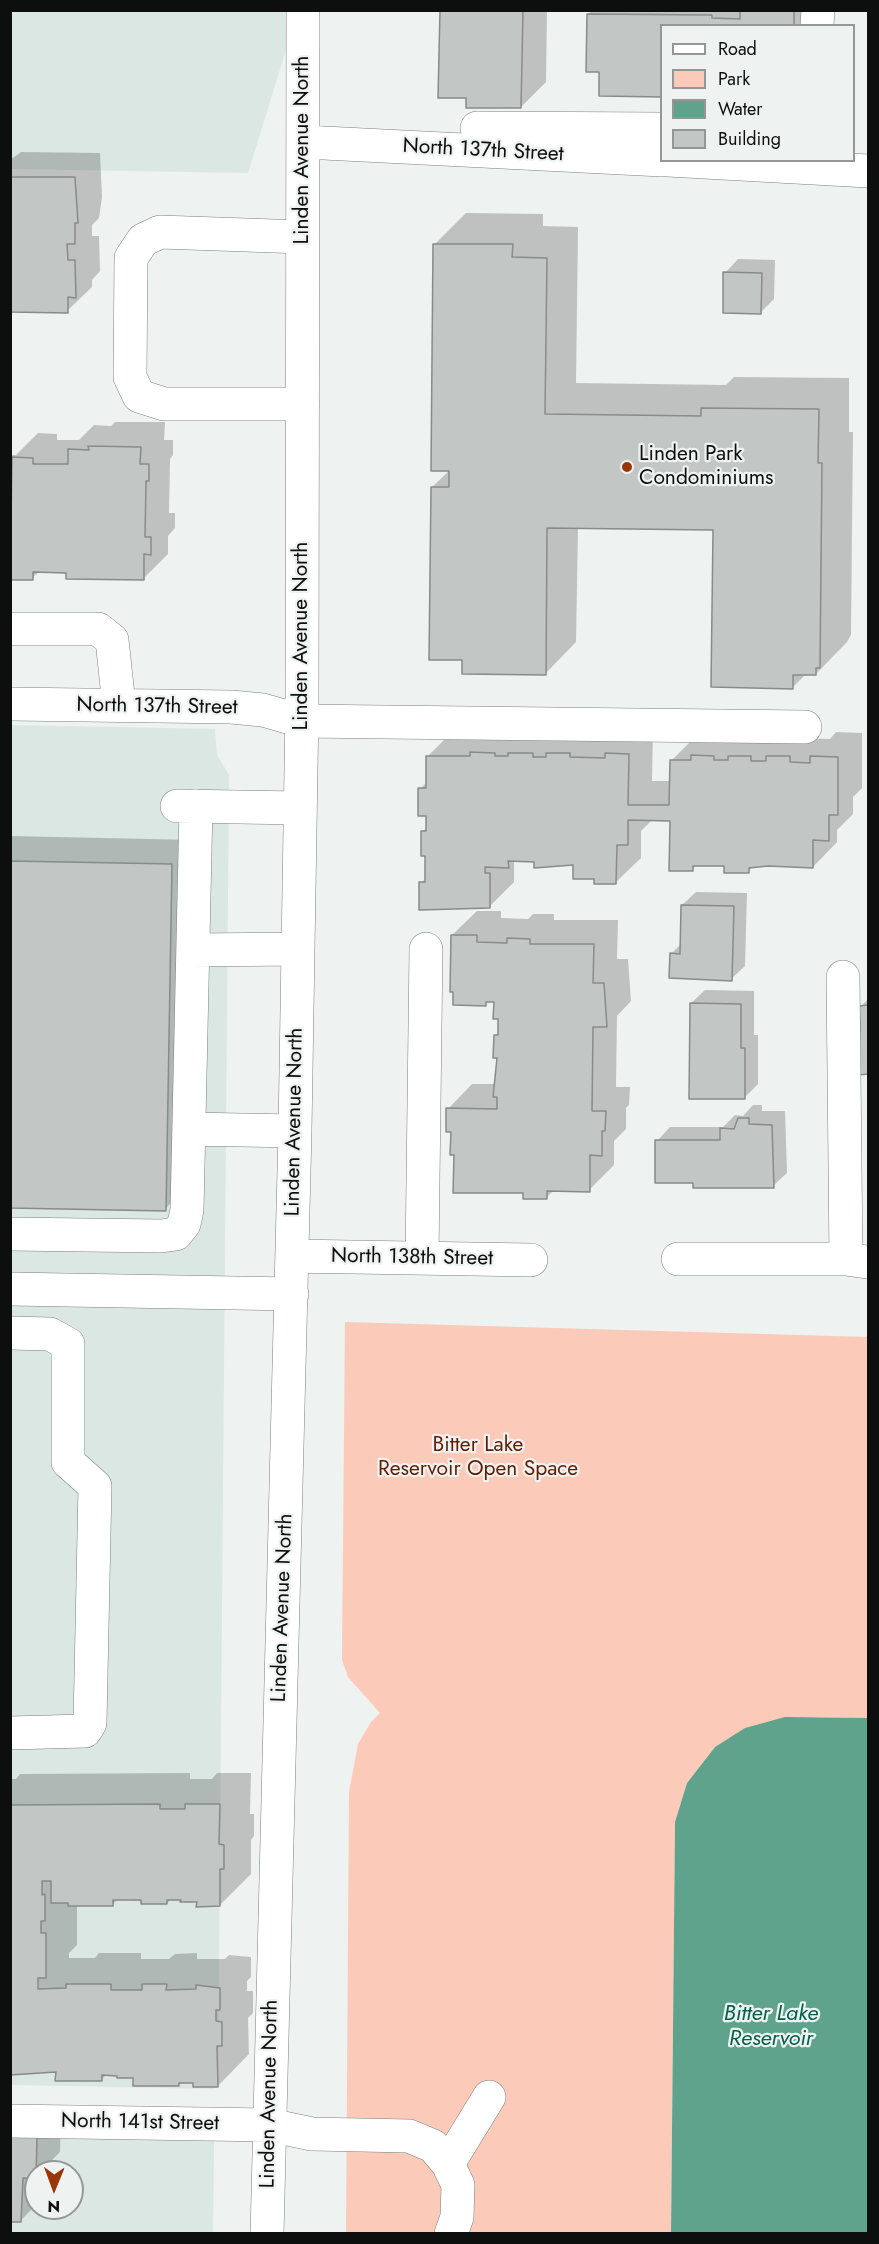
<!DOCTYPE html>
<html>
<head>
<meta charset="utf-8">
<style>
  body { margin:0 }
  #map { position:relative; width:879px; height:2244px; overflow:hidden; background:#eef2f0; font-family:Jost,sans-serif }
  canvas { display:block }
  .frame { position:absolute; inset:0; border:12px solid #0d0e0e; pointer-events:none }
  .legend { position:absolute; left:660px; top:24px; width:195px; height:138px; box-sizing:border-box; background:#eef2f0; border:2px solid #949796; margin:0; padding:8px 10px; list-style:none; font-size:18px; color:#0d0e0e }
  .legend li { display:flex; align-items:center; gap:12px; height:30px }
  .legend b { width:30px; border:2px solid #949796 }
  .north { position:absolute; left:24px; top:2160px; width:60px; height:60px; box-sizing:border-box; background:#eef2f0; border:2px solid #949796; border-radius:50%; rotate:181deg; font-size:16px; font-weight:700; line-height:24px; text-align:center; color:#0d0e0e }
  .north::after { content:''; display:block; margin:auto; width:21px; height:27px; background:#9b3607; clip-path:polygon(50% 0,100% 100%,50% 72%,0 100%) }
</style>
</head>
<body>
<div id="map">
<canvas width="879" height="2244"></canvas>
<div class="frame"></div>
<ul class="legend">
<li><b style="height:8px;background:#fff"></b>Road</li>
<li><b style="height:16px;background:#fbcab9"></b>Park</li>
<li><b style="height:16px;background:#60a38d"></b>Water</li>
<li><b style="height:16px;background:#c2c7c5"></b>Building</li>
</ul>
<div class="north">N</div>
</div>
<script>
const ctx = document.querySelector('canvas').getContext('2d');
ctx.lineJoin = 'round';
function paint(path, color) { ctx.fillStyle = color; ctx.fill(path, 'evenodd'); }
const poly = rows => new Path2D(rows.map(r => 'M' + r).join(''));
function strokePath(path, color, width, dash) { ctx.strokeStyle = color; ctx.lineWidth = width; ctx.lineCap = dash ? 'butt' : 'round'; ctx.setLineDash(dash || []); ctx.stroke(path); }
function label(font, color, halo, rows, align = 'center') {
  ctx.font = font + ' Jost,sans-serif'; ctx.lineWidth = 4.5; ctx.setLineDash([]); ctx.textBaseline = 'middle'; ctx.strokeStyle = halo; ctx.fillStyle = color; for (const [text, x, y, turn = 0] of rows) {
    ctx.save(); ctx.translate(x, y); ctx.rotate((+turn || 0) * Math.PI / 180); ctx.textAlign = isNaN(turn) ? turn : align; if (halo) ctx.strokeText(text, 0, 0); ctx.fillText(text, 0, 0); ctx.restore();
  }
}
paint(poly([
  [11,11,298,11,248,173,11,169],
  [11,725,215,729,217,755,229,775,218,2085,214,2089,11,2085],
  [11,2136,214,2141,213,2233,11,2234],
  [36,2172,72,2172,72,2208,36,2208]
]), '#dbe7e2');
paint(poly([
  [345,1322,868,1337,868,1718,785,1717,715,1747,687,1783,675,1822,671,2233,346,2233,349,1792,358,1744,371,1722,380,1713,348,1677,342,1660]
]), '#fbcab9');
paint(poly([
  [785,1717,868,1718,868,2233,671,2233,675,1822,687,1783,715,1747,745,1728]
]), '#60a38d');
paint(poly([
  [441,10,547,10,546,82,521,107,468,97],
  [592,10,818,10,818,26,662,26,600,71,588,14],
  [21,152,100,153,102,197,99,218,92,225,92,236,99,236,100,271,92,280,92,287,67,311,10,311,10,160],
  [466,213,543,214,543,226,578,227,576,383,726,385,734,377,849,378,849,432,853,432,851,635,847,642,816,674,806,674,793,687,714,529,578,527,576,642,545,674,464,659,432,487,450,470,435,244],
  [738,259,775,260,774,299,761,312,725,273],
  [115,422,165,422,164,440,173,440,173,455,170,459,169,513,175,513,175,528,168,536,168,554,143,579,40,571,32,578,10,578,10,455,16,455,38,433,57,434,57,440,79,440,94,425,111,426],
  [653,730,652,781,671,781,671,761,696,736,830,739,836,732,862,733,862,788,853,797,853,814,837,830,837,842,813,867,768,864,754,866,748,871,726,864,697,864,692,870,671,819,653,819,641,831,641,858,616,882,595,878,575,863,514,860,514,882,489,907,421,883,427,877,427,854,422,832,427,827,427,814,420,789,428,781,428,756,453,731],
  [10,836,196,840,190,1184,165,1209,10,1206],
  [696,892,747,893,745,966,731,979,671,954,681,944,682,905],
  [477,911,501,911,501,918,528,919,533,914,554,914,554,920,618,920,617,959,628,959,631,1001,617,1016,616,1087,630,1087,629,1105,626,1108,626,1129,614,1141,614,1165,589,1190,554,1190,546,1198,525,1192,455,1154,448,1109,472,1084,495,1084,495,1075,498,1072,495,1036,500,1031,500,1018,495,1000,489,1000,485,1004,452,935],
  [705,990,754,991,754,1035,758,1035,758,1084,744,1098,691,1003],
  [868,999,868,1073,859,1073,861,1006],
  [753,1105,762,1105,762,1111,785,1111,787,1173,773,1186,695,1181,657,1141,670,1127,723,1127,735,1115,743,1116],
  [190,1773,190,1779,212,1779,217,1773,251,1773,250,1814,254,1814,254,1836,251,1840,251,1874,220,1905,182,1898,171,1899,167,1903,118,1899,112,1905,77,1905,77,1945,69,1953,69,1958,95,1958,99,1953,141,1953,141,1959,169,1959,175,1954,197,1953,197,1959,225,1959,229,1955,251,1957,251,1977,247,1981,247,1991,253,1991,253,2013,248,2018,249,2054,218,2086,195,2081,178,2084,118,2074,107,2074,102,2079,57,2071,10,2072,10,1779,16,1779,20,1774],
  [10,2108,61,2110,60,2152,46,2166,46,2172,36,2172,36,2205,21,2220]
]), '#0003');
const building = poly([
  [440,10,523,10,521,108,466,108,466,98,438,98,440,10],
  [740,10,794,10,794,26,662,26,662,97,599,96,599,72,586,72,587,14,712,15,712,18,740,19,740,10],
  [10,177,75,177,78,223,75,223,75,244,67,244,68,260,75,260,76,298,68,297,68,313,10,312,10,177],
  [433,244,513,244,512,257,547,258,545,414,701,416,701,408,819,409,818,463,822,463,820,668,816,668,816,675,793,675,793,689,711,687,713,530,547,528,546,675,462,674,462,660,429,660,431,487,449,487,449,471,431,471,433,244],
  [723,272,762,273,761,314,723,313,723,272],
  [88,446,141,447,140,464,149,464,149,481,146,481,145,537,151,537,151,555,144,554,144,580,66,579,66,573,33,572,33,580,10,580,12,457,33,458,33,464,68,464,68,449,89,450,88,446],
  [470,752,495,753,495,756,508,756,508,753,533,753,533,757,546,757,546,753,570,753,570,757,605,758,605,753,629,754,628,805,669,805,670,760,691,760,691,755,714,756,714,760,728,760,728,756,751,756,751,761,766,761,766,756,790,756,790,762,810,763,810,756,838,757,838,815,829,815,829,841,813,840,813,868,768,866,749,868,749,873,724,873,724,866,693,866,693,871,669,871,670,821,628,820,628,845,617,845,616,884,594,884,594,879,573,879,573,865,534,868,534,862,508,861,509,868,485,867,485,873,490,873,490,908,419,910,419,882,425,882,425,856,421,856,421,831,426,831,426,816,418,816,418,788,426,788,426,756,470,756,470,752],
  [10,861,172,864,166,1211,10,1208,10,861],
  [681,905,734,906,732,981,669,978,670,953,680,954,681,905],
  [451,935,477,935,477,942,507,943,507,938,530,939,530,944,594,944,593,983,604,983,607,1027,593,1027,592,1111,606,1111,605,1131,602,1131,602,1156,590,1155,590,1192,547,1191,547,1199,523,1199,523,1193,453,1193,454,1155,450,1155,451,1132,446,1132,446,1108,497,1109,497,1097,493,1097,497,1058,493,1058,494,1035,498,1035,498,1019,493,1019,494,1002,486,1002,486,1006,453,1005,453,992,450,992,451,935],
  [690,1003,741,1004,741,1048,745,1048,745,1099,689,1099,690,1003],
  [868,1005,868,1074,858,1075,856,1031,860,1031,859,1006,868,1005],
  [738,1118,749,1118,749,1124,772,1125,774,1188,693,1188,693,1183,655,1183,655,1140,720,1140,720,1128,734,1129,738,1118],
  [160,1804,160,1809,185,1809,185,1804,220,1804,219,1844,224,1845,224,1869,220,1869,220,1906,196,1907,197,1902,180,1902,181,1900,167,1900,167,1904,141,1904,141,1900,113,1900,113,1906,68,1906,68,1903,51,1903,51,1881,42,1881,42,1895,45,1894,45,1921,41,1921,41,1933,46,1933,46,1978,38,1978,38,1989,66,1988,66,1984,111,1984,111,1990,142,1990,142,1984,167,1984,166,1990,196,1989,196,1985,220,1988,220,2010,216,2010,216,2021,222,2022,222,2046,217,2046,218,2087,193,2087,193,2083,179,2083,179,2086,133,2086,133,2078,117,2078,117,2076,102,2075,102,2081,55,2081,56,2072,10,2075,10,1805,160,1804],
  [10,2133,37,2134,36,2179,23,2178,21,2222,10,2222,10,2133]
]);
paint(building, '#c2c7c5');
strokePath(building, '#878b89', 1.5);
const minor = poly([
  [817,26,818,10],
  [477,128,662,129],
  [304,142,662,160],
  [668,160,868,171],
  [303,404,164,404,139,396,130,377,131,258,143,240,160,232,303,237],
  [10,629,98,629,112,640,119,705],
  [10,704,231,707,263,710,301,721,805,727],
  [177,806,300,808],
  [193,950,298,949],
  [843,977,846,1259],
  [189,1129,295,1131],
  [10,1234,161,1236,176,1234,184,1224,187,1210,196,806],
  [293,1256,531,1260],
  [422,1258,426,949],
  [678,1259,846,1259,867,1262],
  [10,1289,292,1294],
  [10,1333,50,1334,68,1344,68,1462,95,1486,90,1723,85,1731,10,1733],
  [10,2121,269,2125,312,2134,409,2136,433,2146,448,2164,458,2185,457,2217,451,2234],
  [448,2164,489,2097],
  [267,2234,295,1131,302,709,303,10]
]);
strokePath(minor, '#7c807f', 34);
strokePath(minor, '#fff', 33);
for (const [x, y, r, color] of [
  [627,467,6,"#9b3607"]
]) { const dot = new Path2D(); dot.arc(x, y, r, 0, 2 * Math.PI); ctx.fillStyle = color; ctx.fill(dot); strokePath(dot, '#eef2f0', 2); }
label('21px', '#0d0e0e', '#eef2f0', [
  ["Linden Avenue North",303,150,-90],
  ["North 137th Street",483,151,3],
  ["Linden Avenue North",302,636,-90],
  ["North 137th Street",157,707,1],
  ["Linden Avenue North",295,1122,-89],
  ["North 138th Street",412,1258,1],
  ["Linden Avenue North",283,1608,-88],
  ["Linden Avenue North",270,2094,-89],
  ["North 141st Street",140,2123,1]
]);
label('21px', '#0d0e0e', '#eef2f0', [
  ["Linden Park",639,455],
  ["Condominiums",639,479]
], 'left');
label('21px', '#611c00', '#eef2f0', [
  ["Bitter Lake",478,1446],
  ["Reservoir Open Space",478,1470]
]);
label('italic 22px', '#02614b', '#eef2f0', [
  ["Bitter Lake",771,2015],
  ["Reservoir",771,2040]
]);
</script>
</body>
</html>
